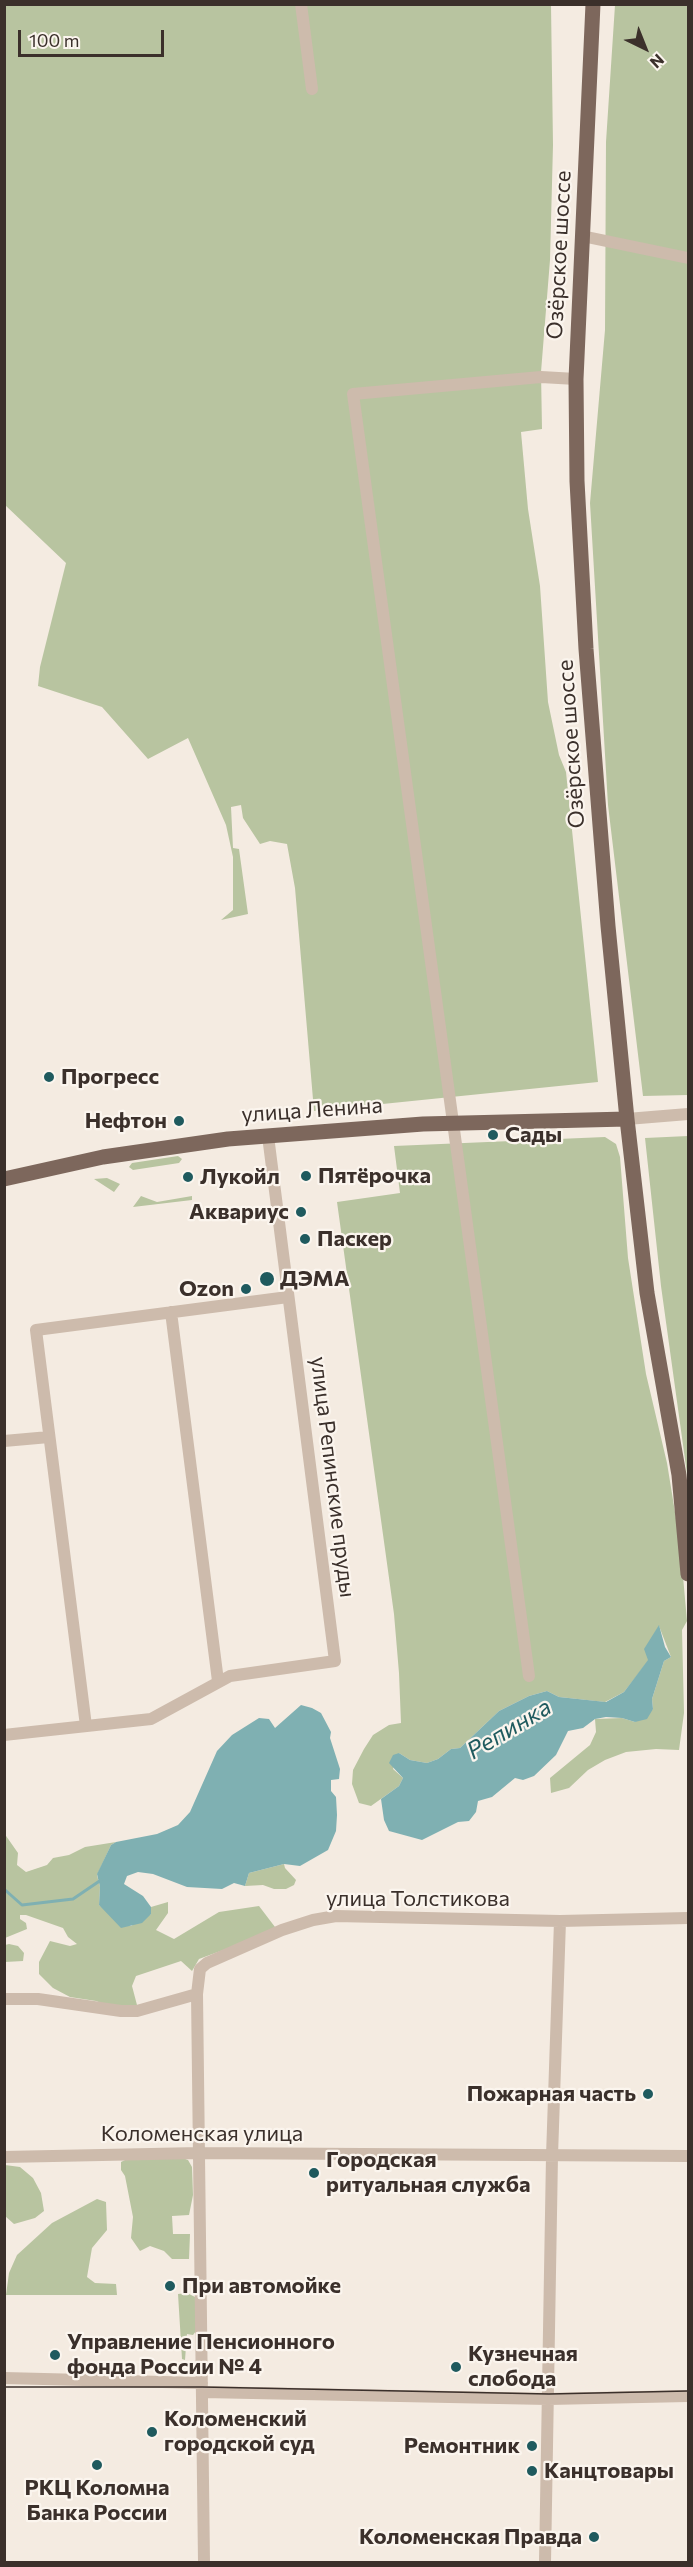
<!DOCTYPE html>
<html>
<head>
<meta charset="utf-8">
<style>
  body { margin:0 }
  #map { position:relative; width:693px; height:2567px; overflow:hidden; background:#f4ebe1; font-family:Commissioner,sans-serif }
  canvas { display:block }
  .frame { position:absolute; inset:0; border:6px solid #3b302b; pointer-events:none }
  .north { position:absolute; left:615px; top:18px; width:60px; height:60px; -webkit-text-stroke:4px #fbf5ee; paint-order:stroke; rotate:137deg; font-size:16px; font-weight:700; line-height:24px; text-align:center; color:#3b302b }
  .north::after { content:''; display:block; margin:auto; width:21px; height:27px; background:#3b302b; clip-path:polygon(50% 0,100% 100%,50% 72%,0 100%) }
  .scale { position:absolute; left:18px; top:30px; width:146px; height:27px; box-sizing:border-box; border:3px solid #3b302b; border-top:0; padding-left:8px; font-size:18px; line-height:21px; white-space:nowrap; color:#3b302b; -webkit-text-stroke:4px #fbf5ee; paint-order:stroke }
</style>
</head>
<body>
<div id="map">
<canvas width="693" height="2567"></canvas>
<div class="frame"></div>
<div class="north">N</div>
<div class="scale">100 m</div>
</div>
<script>
const ctx = document.querySelector('canvas').getContext('2d');
ctx.lineJoin = 'round';
function paint(path, color) { ctx.fillStyle = color; ctx.fill(path, 'evenodd'); }
const poly = rows => new Path2D(rows.map(r => 'M' + r).join(''));
function strokePath(path, color, width, dash) { ctx.strokeStyle = color; ctx.lineWidth = width; ctx.lineCap = dash ? 'butt' : 'round'; ctx.setLineDash(dash || []); ctx.stroke(path); }
function label(font, color, halo, rows, align = 'center') {
  ctx.font = font + ' Commissioner,sans-serif'; ctx.lineWidth = 4.5; ctx.setLineDash([]); ctx.textBaseline = 'middle'; ctx.strokeStyle = halo; ctx.fillStyle = color; for (const [text, x, y, turn = 0] of rows) {
    ctx.save(); ctx.translate(x, y); ctx.rotate((+turn || 0) * Math.PI / 180); ctx.textAlign = isNaN(turn) ? turn : align; if (halo) ctx.strokeText(text, 0, 0); ctx.fillText(text, 0, 0); ctx.restore();
  }
}
paint(poly([
  [4,5,551,5,553,145,550,260,541,372,542,429,521,432,528,509,540,586,548,702,559,755,566,772,598,1082,314,1111,295,888,287,844,270,841,260,844,243,818,241,805,231,807,233,848,239,849,248,914,221,920,233,910,233,857,226,825,188,738,148,759,102,707,38,686,40,667,66,563,5,505],
  [615,5,688,5,688,1095,643,1096,608,805,590,503,605,330,606,142],
  [688,1136,688,1481,661,1286,645,1138],
  [605,1137,616,1144,620,1157,628,1258,646,1374,667,1463,680,1543,687,1621,682,1630,684,1713,679,1750,656,1749,626,1752,605,1760,588,1770,569,1788,551,1793,550,1778,590,1745,596,1732,595,1719,622,1718,635,1722,653,1709,652,1699,664,1661,671,1657,659,1626,654,1635,649,1660,624,1692,605,1702,559,1697,547,1691,529,1696,499,1711,460,1748,451,1749,438,1759,427,1763,410,1760,399,1753,393,1769,403,1778,399,1786,371,1806,359,1803,352,1784,353,1770,364,1749,373,1735,389,1725,401,1723,399,1673,394,1614,337,1202,400,1193,394,1146],
  [178,1156,182,1159,179,1163,133,1170,129,1167,132,1163],
  [107,1178,120,1184,114,1192,94,1179],
  [141,1196,157,1202,192,1196,192,1200,133,1207],
  [4,1833,18,1853,17,1865,26,1872,47,1865,53,1858,69,1855,85,1847,116,1842,111,1845,97,1875,100,1887,99,1905,126,1926,131,1926,151,1914,151,1907,168,1902,168,1913,156,1930,174,1939,219,1912,259,1906,275,1927,261,1936,199,1959,192,1971,181,1961,136,1976,132,1986,137,2005,117,2009,96,2001,70,1997,53,1988,39,1974,39,1962,50,1941,70,1946,77,1944,68,1937,63,1928,26,1915,20,1915,20,1919,26,1923,27,1929,5,1938],
  [284,1864,285,1868,296,1880,294,1885,286,1889,274,1889,263,1885,245,1886,249,1873],
  [9,1944,18,1946,24,1953,23,1961,5,1962,5,1945],
  [180,2157,188,2160,192,2167,193,2195,189,2215,172,2216,173,2234,190,2234,189,2259,172,2259,164,2251,150,2246,140,2251,131,2238,133,2217,125,2176,121,2170,121,2162,129,2158],
  [5,2165,20,2167,33,2178,41,2193,44,2211,35,2218,14,2224,5,2216],
  [97,2199,106,2202,107,2230,92,2248,87,2277,95,2283,116,2284,117,2295,6,2295,9,2273,17,2255,52,2223],
  [187,2293,195,2297,197,2306,196,2331,193,2335,187,2334,185,2360,182,2359,178,2294]
]), '#b8c4a0');
paint(poly([
  [659,1625,665,1647,671,1657,664,1661,652,1699,653,1709,647,1719,635,1722,622,1718,606,1717,595,1719,583,1728,568,1731,556,1755,534,1776,523,1780,515,1778,492,1797,478,1801,476,1812,469,1821,458,1822,422,1840,389,1831,384,1820,381,1799,399,1786,403,1778,389,1763,393,1755,399,1753,410,1760,427,1763,438,1759,451,1749,460,1748,499,1711,529,1696,547,1691,559,1697,606,1702,624,1692,648,1660,644,1649],
  [301,1705,312,1708,321,1713,331,1732,330,1738,340,1769,339,1779,331,1780,331,1791,336,1797,337,1815,336,1831,328,1850,300,1866,284,1864,249,1873,245,1886,234,1883,222,1889,187,1887,153,1874,138,1872,127,1876,124,1884,143,1896,151,1907,151,1914,142,1923,121,1928,99,1905,100,1887,97,1874,111,1845,116,1842,157,1834,178,1825,190,1812,217,1751,232,1735,259,1718,269,1719,275,1728]
]), '#7fb0b2');
strokePath(poly([
  [4,1889,22,1905,73,1899,101,1880]
]), '#7fb0b2', 3);
strokePath(poly([
  [301,4,312,89],
  [582,236,688,258],
  [627,1119,688,1114],
  [171,1312,218,1681],
  [4,1441,49,1437],
  [529,1676,353,394,541,377,576,379],
  [86,1726,36,1330,288,1297],
  [4,1735,151,1719,230,1676,335,1661,268,1136],
  [4,1999,38,1999,121,2011,137,2011,197,1994],
  [4,2157,200,2153,688,2156],
  [4,2378,202,2383],
  [203,2392,548,2399,688,2396],
  [204,2562,197,1994,200,1969,207,1963,282,1930,313,1920,336,1916,560,1921,688,1918],
  [545,2562,552,2156,560,1921]
]), '#cdbbac', 12);
strokePath(poly([
  [593,4,576,379,577,481,586,649,608,926,627,1119,647,1293,679,1475,688,1574],
  [4,1179,103,1157,228,1139,423,1124,627,1119]
]), '#7d675c', 15);
strokePath(poly([
  [4,2387,202,2387,549,2394,688,2391]
]), '#3b302b', 1.5);
for (const [x, y, r, color] of [
  [49,1077,6,"#1f5a5e"],
  [179,1121,6,"#1f5a5e"],
  [493,1135,6,"#1f5a5e"],
  [306,1176,6,"#1f5a5e"],
  [188,1177,6,"#1f5a5e"],
  [301,1212,6,"#1f5a5e"],
  [305,1239,6,"#1f5a5e"],
  [267,1279,8,"#1f5a5e"],
  [246,1289,6,"#1f5a5e"],
  [648,2094,6,"#1f5a5e"],
  [314,2173,6,"#1f5a5e"],
  [170,2286,6,"#1f5a5e"],
  [55,2355,6,"#1f5a5e"],
  [456,2367,6,"#1f5a5e"],
  [152,2432,6,"#1f5a5e"],
  [532,2446,6,"#1f5a5e"],
  [97,2465,6,"#1f5a5e"],
  [532,2471,6,"#1f5a5e"],
  [594,2537,6,"#1f5a5e"]
]) { const dot = new Path2D(); dot.arc(x, y, r, 0, 2 * Math.PI); ctx.fillStyle = color; ctx.fill(dot); strokePath(dot, '#fbf5ee', 2); }
label('22px', '#3b302b', '#fbf5ee', [
  ["Озёрское шоссе",559,255,-87],
  ["Озёрское шоссе",571,744,-94],
  ["улица Ленина",312,1110,-4],
  ["улица Репинские пруды",333,1477,83],
  ["улица Толстикова",418,1899],
  ["Коломенская улица",202,2134]
]);
label('bold 22px', '#3b302b', '#fbf5ee', [
  ["Прогресс",61,1077],
  ["Нефтон",167,1121,"right"],
  ["Сады",505,1135],
  ["Пятёрочка",318,1176],
  ["Лукойл",200,1177],
  ["Аквариус",289,1212,"right"],
  ["Паскер",317,1239],
  ["ДЭМА",280,1279],
  ["Ozon",234,1289,"right"],
  ["Пожарная часть",636,2094,"right"],
  ["Городская",326,2160],
  ["ритуальная служба",326,2185],
  ["При автомойке",182,2286],
  ["Управление Пенсионного",67,2342],
  ["фонда России № 4",67,2367],
  ["Кузнечная",468,2354],
  ["слобода",468,2379],
  ["Коломенский",164,2419],
  ["городской суд",164,2444],
  ["Ремонтник",520,2446,"right"],
  ["Канцтовары",544,2471],
  ["РКЦ Коломна",97,2488,"center"],
  ["Банка России",97,2513,"center"],
  ["Коломенская Правда",582,2537,"right"]
], 'left');
label('italic 24px', '#1f5a5e', '#fbf5ee', [
  ["Репинка",509,1729,-31]
]);
</script>
</body>
</html>
